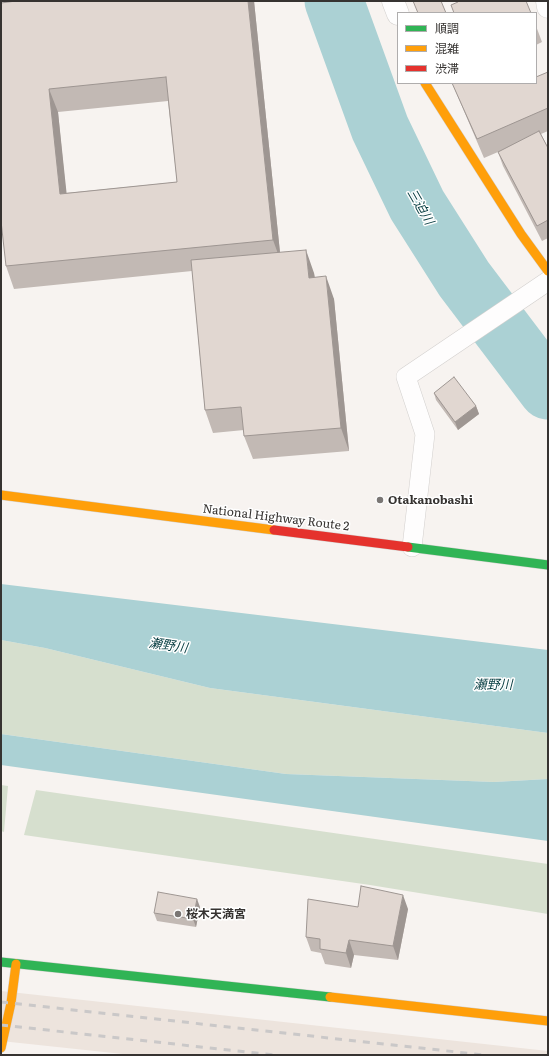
<!DOCTYPE html>
<html>
<head>
<meta charset="utf-8">
<style>
  body { margin:0 }
  #map { position:relative; width:549px; height:1056px; overflow:hidden; background:#f7f3f0; font-family:Literata,"Noto Sans JP",serif }
  canvas { display:block }
  .frame { position:absolute; inset:0; border:2px solid #363331; pointer-events:none }
  .legend { position:absolute; left:397px; top:12px; width:140px; height:72px; box-sizing:border-box; background:#fff; border:1px solid #afadad; margin:0; padding:5px 7px; list-style:none; font-size:12px; color:#363331 }
  .legend li { display:flex; align-items:center; gap:8px; height:20px }
  .legend b { width:20px; border:1px solid #afadad }
</style>
</head>
<body>
<div id="map">
<canvas width="549" height="1056"></canvas>
<div class="frame"></div>
<ul class="legend">
<li><b style="height:5px;background:#30b455"></b>順調</li>
<li><b style="height:5px;background:#ff9f0a"></b>混雑</li>
<li><b style="height:5px;background:#e5322d"></b>渋滞</li>
</ul>
</div>
<script>
const ctx = document.querySelector('canvas').getContext('2d');
ctx.lineJoin = 'round';
function paint(path, color) { ctx.fillStyle = color; ctx.fill(path, 'evenodd'); }
const poly = rows => new Path2D(rows.map(r => 'M' + r).join(''));
function strokePath(path, color, width, dash) { ctx.strokeStyle = color; ctx.lineWidth = width; ctx.lineCap = dash ? 'butt' : 'round'; ctx.setLineDash(dash || []); ctx.stroke(path); }
function label(font, color, halo, rows, align = 'center') {
  ctx.font = font + ' Literata,"Noto Sans JP",serif'; ctx.lineWidth = 3; ctx.setLineDash([]); ctx.textBaseline = 'middle'; ctx.strokeStyle = halo; ctx.fillStyle = color; for (const [text, x, y, turn = 0] of rows) {
    ctx.save(); ctx.translate(x, y); ctx.rotate((+turn || 0) * Math.PI / 180); ctx.textAlign = isNaN(turn) ? turn : align; if (halo) ctx.strokeText(text, 0, 0); ctx.fillText(text, 0, 0); ctx.restore();
  }
}
paint(poly([
  [1,991,548,1051,548,1055,132,1055,1,1041]
]), '#ede4dd');
paint(poly([
  [1,640,45,648,210,688,548,733,548,779,494,782,286,774,1,734],
  [1,785,8,786,4,832,1,831],
  [36,790,548,864,548,914,370,885,24,835]
]), '#d6dfce');
paint(poly([
  [1,584,548,650,548,733,210,688,45,648,1,640],
  [1,734,286,774,494,782,548,779,548,841,1,765]
]), '#abd1d4');
strokePath(poly([
  [334,1,380,128,417,205,464,279,548,390]
]), '#abd1d4', 59);
const lane = poly([
  [412,547,425,434,406,377,548,281]
]);
const street = poly([
  [393,1,398,14],
  [547,1,548,7]
]);
const fast = poly([
  [408,547,548,565],
  [1,962,330,997]
]);
const slow = poly([
  [425,83,521,234,548,271],
  [1,495,274,530],
  [330,997,548,1021],
  [1,1048,11,1003,16,964]
]);
const jam = poly([
  [274,530,408,547]
]);
strokePath(lane, '#d3d0ce', 20);
strokePath(street, '#d3d0ce', 23);
strokePath(fast, '#d3d0ce', 10);
strokePath(slow, '#d3d0ce', 10);
strokePath(jam, '#d3d0ce', 10);
strokePath(lane, '#fefdfd', 19);
strokePath(street, '#fefdfd', 22);
strokePath(fast, '#30b455', 9);
strokePath(slow, '#ff9f0a', 9);
strokePath(jam, '#e5322d', 9);
strokePath(poly([
  [1,1002,484,1055],
  [1,1025,274,1055]
]), '#cac8c8', 3, [7, 7]);
paint(poly([
  [16,1,254,1,280,253,314,273,315,277,334,299,349,451,253,459,244,436,244,430,213,433,205,410,192,271,14,289,6,266],
  [168,101,177,182,66,193,58,112],
  [536,26,542,42,536,45],
  [548,72,548,131,541,134,548,148,548,238,542,241,503,166,498,152,484,158,452,83,536,83],
  [434,393,476,406,479,414,458,430,436,400],
  [200,907,196,927,157,921,154,913],
  [358,907,408,909,398,960,354,955,351,968,325,964,321,953,311,951,306,937]
]), '#c2b9b4');
paint(poly([
  [248,1,254,1,281,262,273,240],
  [49,89,58,112,69,216,60,194],
  [306,250,314,273,317,301,309,278],
  [326,276,334,299,349,451,341,428],
  [476,406,479,414,458,430,455,422],
  [403,895,408,909,398,960,393,946],
  [197,899,200,907,196,927,193,919],
  [349,940,354,955,351,968,346,953]
]), '#9e9692');
const building = poly([
  [16,1,248,1,273,240,6,266,1,221,1,3,16,1],
  [166,77,177,182,60,194,49,89,166,77],
  [413,1,441,1,446,13,418,13,413,1],
  [457,1,526,1,531,13,454,13,451,5,458,2,457,1],
  [548,72,548,108,477,139,452,83,536,83,536,77,548,72],
  [539,131,548,148,548,220,537,226,498,152,539,131],
  [306,250,309,278,326,276,341,428,244,436,241,407,205,410,191,260,306,250],
  [454,377,476,406,455,422,434,393,454,377],
  [361,886,403,895,393,946,349,940,346,953,320,949,320,939,306,937,308,899,358,907,361,886],
  [158,892,197,899,193,919,154,913,158,892]
]);
paint(building, '#e1d7d1');
strokePath(building, '#9e9692', 1);
for (const [x, y, r, color] of [
  [380,500,4,"#7a7674"],
  [178,914,4,"#7a7674"]
]) { const dot = new Path2D(); dot.arc(x, y, r, 0, 2 * Math.PI); ctx.fillStyle = color; ctx.fill(dot); strokePath(dot, '#fff', 1.5); }
label('bold 12px', '#363331', '#fff', [
  ["Otakanobashi",388,500],
  ["桜木天満宮",186,914]
], 'left');
label('12px', '#363331', '#fff', [
  ["National Highway Route 2",276,518,7]
]);
label('italic 13px', '#053c40', '#fff', [
  ["三迫川",420,207,60],
  ["瀬野川",168,646,8],
  ["瀬野川",493,685]
]);
</script>
</body>
</html>
